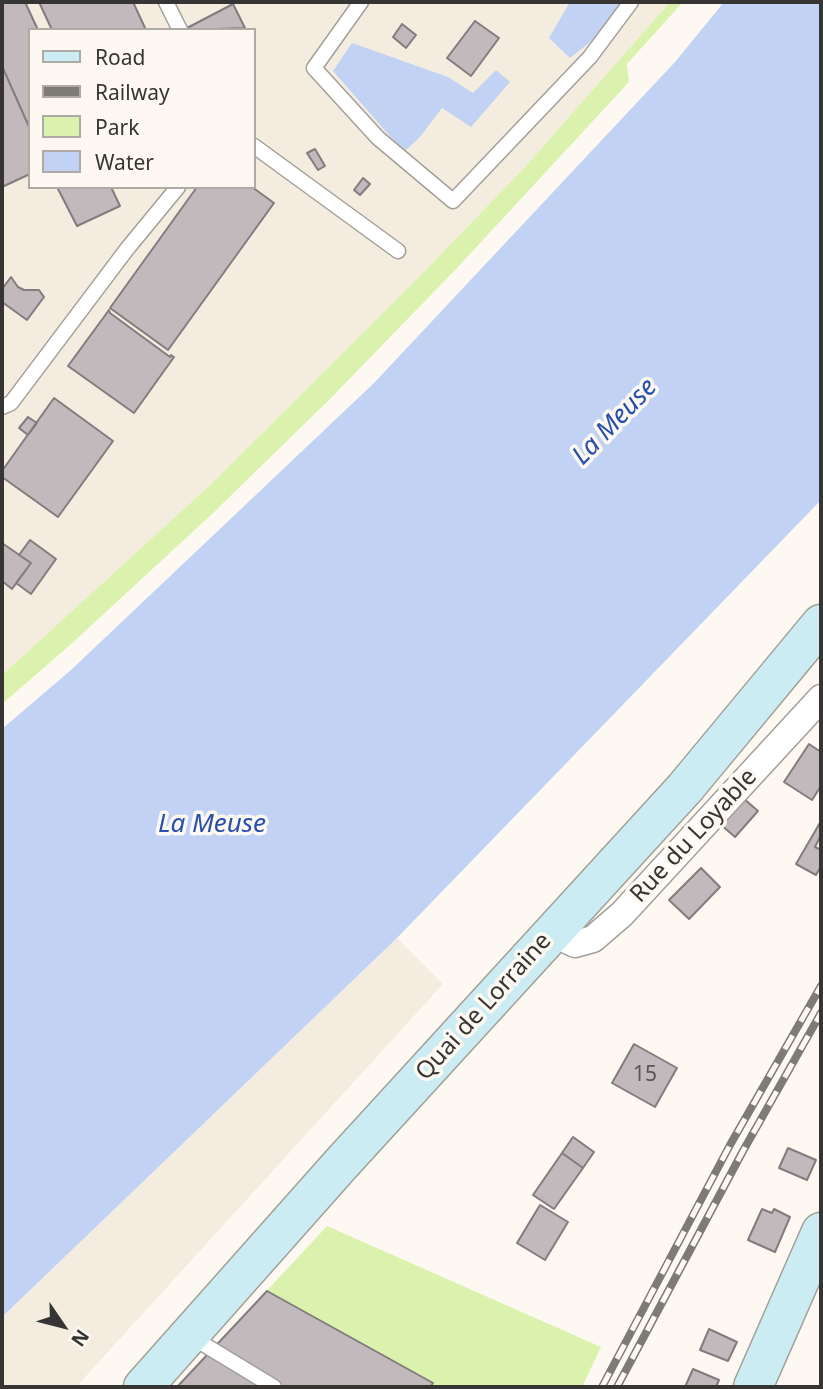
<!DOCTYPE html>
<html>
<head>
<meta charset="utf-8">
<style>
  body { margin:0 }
  #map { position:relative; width:823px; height:1389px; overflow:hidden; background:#fdf9f2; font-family:"Noto Sans",sans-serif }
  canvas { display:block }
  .frame { position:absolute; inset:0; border:4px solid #373533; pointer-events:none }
  .legend { position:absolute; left:28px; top:28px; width:228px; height:161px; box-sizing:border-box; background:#fdf9f2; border:2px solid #aeaba6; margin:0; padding:9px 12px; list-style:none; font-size:21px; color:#373533 }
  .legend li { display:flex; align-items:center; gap:14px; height:35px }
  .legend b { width:35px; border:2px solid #aeaba6 }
  .north { position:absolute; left:28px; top:1291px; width:70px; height:70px; -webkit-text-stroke:5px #fdf9f2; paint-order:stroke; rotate:125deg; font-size:19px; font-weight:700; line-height:28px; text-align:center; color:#373533 }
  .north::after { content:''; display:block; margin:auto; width:24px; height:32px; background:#373533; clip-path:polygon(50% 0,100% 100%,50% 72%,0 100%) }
</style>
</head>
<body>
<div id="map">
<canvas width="823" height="1389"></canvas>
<div class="frame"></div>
<ul class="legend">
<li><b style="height:9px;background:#caecf2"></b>Road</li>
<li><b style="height:9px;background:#7e7b77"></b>Railway</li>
<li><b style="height:19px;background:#dbf2ae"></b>Park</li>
<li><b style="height:19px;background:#c1d2f4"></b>Water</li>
</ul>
<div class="north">N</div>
</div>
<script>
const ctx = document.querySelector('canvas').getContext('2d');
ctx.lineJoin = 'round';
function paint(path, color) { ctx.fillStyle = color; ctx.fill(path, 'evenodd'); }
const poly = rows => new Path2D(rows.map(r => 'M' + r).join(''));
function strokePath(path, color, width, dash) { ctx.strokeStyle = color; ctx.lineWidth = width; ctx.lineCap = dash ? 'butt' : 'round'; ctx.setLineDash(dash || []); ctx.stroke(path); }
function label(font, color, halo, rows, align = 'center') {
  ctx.font = font + ' "Noto Sans",sans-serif'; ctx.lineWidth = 7; ctx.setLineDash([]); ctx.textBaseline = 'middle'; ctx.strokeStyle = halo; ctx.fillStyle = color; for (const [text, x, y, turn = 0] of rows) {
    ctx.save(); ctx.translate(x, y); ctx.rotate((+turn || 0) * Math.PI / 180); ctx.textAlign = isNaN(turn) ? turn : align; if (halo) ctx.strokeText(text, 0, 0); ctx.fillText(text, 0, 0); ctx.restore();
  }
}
paint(poly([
  [2,2,670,2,525,167,413,283,209,486,2,675],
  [30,30,254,30,254,187,30,187],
  [397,938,443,984,76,1387,2,1387,2,1317]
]), '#f4ecdf');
paint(poly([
  [670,2,683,2,627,64,629,82,458,267,331,398,212,514,69,646,2,704,2,675,209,486,413,283,525,167],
  [327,1226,601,1347,582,1387,177,1387]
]), '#dbf2ae');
paint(poly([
  [570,2,622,2,600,34,570,58,549,38],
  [724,2,821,2,821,500,397,938,2,1317,2,729,71,670,374,383,675,62],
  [352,43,448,77,473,93,496,70,510,82,471,127,442,108,420,137,406,150,397,144,333,71]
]), '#c1d2f4');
const building = poly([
  [2,2,25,2,38,30,30,30,30,129,2,66,2,2],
  [39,2,133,2,146,30,52,30,39,2],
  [233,4,245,28,188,30,187,28,233,4],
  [475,21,499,38,471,76,447,58,475,21],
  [402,24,416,35,406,48,393,37,402,24],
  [2,66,30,129,30,174,2,187,2,66],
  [315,149,325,166,318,170,307,153,315,149],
  [363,178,370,184,360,195,354,190,363,178],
  [57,187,111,187,120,206,77,226,57,187],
  [197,187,252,187,274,203,168,350,110,308,197,187],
  [11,277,18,287,24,290,39,290,44,297,27,320,2,302,2,289,11,277],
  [109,310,110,313,170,357,171,355,174,357,134,413,68,366,109,310],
  [54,398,113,441,58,517,2,477,2,471,54,398],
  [28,417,37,423,28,435,19,428,28,417],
  [30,540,56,559,31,594,16,583,31,563,19,555,30,540],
  [2,543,31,563,12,589,2,581,2,543],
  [809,744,821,752,821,786,812,800,784,782,809,744],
  [743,798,758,811,735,837,720,824,743,798],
  [821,821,821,835,815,847,821,850,821,866,816,875,796,864,821,821],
  [701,868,720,887,689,919,669,900,701,868],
  [634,1044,677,1068,655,1107,612,1083,634,1044],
  [573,1137,594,1152,583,1168,562,1153,573,1137],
  [788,1148,816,1160,807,1180,779,1168,788,1148],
  [562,1153,583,1168,554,1209,533,1195,562,1153],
  [540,1205,568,1222,545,1260,517,1243,540,1205],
  [762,1209,772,1213,774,1209,790,1217,775,1252,748,1240,762,1209],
  [267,1291,433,1383,430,1387,177,1387,267,1291],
  [709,1329,737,1342,728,1361,700,1350,709,1329],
  [693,1369,719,1380,716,1387,685,1387,693,1369]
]);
paint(building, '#c1b9bc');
strokePath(building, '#837c7f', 2);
const lane = poly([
  [166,2,180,30],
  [361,2,314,68,378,138,453,201,590,57,631,2],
  [254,146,398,251],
  [2,407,11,403,127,249,178,187],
  [190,1336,274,1387]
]);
const street = poly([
  [552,933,575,944,593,939,622,914,821,698]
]);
const secondary = poly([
  [143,1387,341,1164,685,788,821,624],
  [753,1387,821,1232]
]);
strokePath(lane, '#a39f99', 17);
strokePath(street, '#a39f99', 29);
strokePath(secondary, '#a39f99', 41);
strokePath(lane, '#fff', 14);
strokePath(street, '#fff', 26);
strokePath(secondary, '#caecf2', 38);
const rail = poly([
  [602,1387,730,1145,821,986],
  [617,1387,743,1151,821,1013]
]);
strokePath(rail, '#7e7b77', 8);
strokePath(rail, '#fdf9f2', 5, [16]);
label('21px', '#5a5655', null, [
  ["15",645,1075]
]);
label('24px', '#373533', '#fdf9f2', [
  ["Rue du Loyable",694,836,-47],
  ["Quai de Lorraine",484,1007,-48]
]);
label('italic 26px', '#274fae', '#fdf9f2', [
  ["La Meuse",615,422,-46],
  ["La Meuse",212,825]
]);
</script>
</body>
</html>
